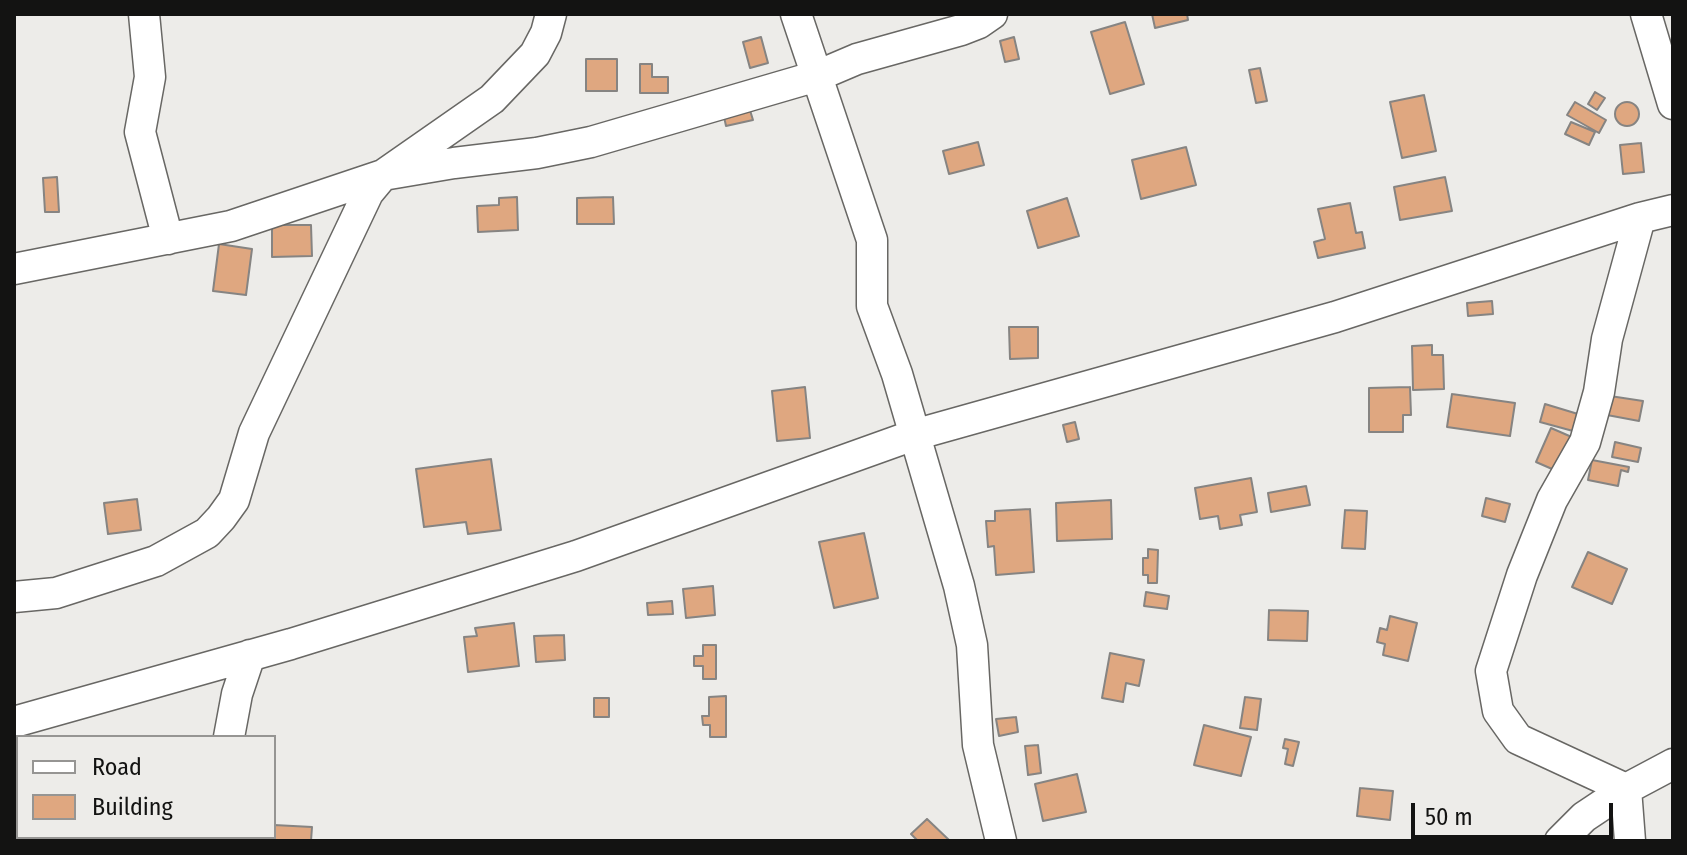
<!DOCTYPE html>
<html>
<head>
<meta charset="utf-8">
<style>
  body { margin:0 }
  #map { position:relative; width:1687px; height:855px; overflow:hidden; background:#edece9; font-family:"Fira Sans Condensed",sans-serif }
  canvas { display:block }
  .frame { position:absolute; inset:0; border:16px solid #131312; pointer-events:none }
  .legend { position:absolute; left:16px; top:735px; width:260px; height:104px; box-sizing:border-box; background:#edece9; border:2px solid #969593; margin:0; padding:10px 14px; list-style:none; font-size:24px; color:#131312 }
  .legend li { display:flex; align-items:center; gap:16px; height:40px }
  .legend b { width:40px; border:2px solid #969593 }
  .scale { position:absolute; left:1411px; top:803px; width:202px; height:36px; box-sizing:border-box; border:4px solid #131312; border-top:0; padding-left:10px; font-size:24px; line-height:28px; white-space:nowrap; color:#131312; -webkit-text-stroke:6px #edece9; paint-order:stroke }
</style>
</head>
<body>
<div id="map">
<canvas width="1687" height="855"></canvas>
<div class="frame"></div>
<ul class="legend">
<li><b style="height:10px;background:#fff"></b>Road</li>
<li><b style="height:22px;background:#dfa780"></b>Building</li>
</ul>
<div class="scale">50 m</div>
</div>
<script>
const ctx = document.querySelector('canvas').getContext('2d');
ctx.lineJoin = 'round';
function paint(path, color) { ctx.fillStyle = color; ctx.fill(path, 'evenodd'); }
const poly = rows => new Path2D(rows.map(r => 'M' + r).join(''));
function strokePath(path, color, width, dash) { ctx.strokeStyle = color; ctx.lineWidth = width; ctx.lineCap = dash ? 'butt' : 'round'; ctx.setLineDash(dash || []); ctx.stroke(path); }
const building = poly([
  [1152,14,1187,14,1188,20,1155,28,1152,14],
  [1125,22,1144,84,1110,94,1091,32,1125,22],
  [761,37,768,63,750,68,743,42,761,37],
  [1014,37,1019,59,1005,62,1000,41,1014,37],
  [586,59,617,59,617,91,586,91,586,59],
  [640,64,652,64,652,77,668,77,668,93,640,93,640,64],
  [1260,68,1267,101,1256,103,1249,70,1260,68],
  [1595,92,1605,98,1597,110,1588,104,1595,92],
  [1424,95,1436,151,1402,158,1390,102,1424,95],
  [1575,102,1606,120,1599,133,1567,115,1575,102],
  '1615 114a12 12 0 1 1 24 0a12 12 0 1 1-24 0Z',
  [749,107,753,120,726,126,723,112,749,107],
  [1571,122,1595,132,1589,145,1565,134,1571,122],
  [978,142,984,165,949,174,943,151,978,142],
  [1641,143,1644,172,1623,174,1620,145,1641,143],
  [1186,147,1196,185,1141,199,1132,160,1186,147],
  [57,177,59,212,45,212,43,178,57,177],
  [1445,177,1452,211,1400,220,1394,187,1445,177],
  [517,197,518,230,478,232,477,206,499,205,499,198,517,197],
  [613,197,614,224,577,224,577,198,613,197],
  [1067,198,1079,236,1038,248,1027,211,1067,198],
  [1350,203,1356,233,1362,232,1365,248,1318,258,1314,242,1325,239,1318,209,1350,203],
  [272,225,311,225,312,256,272,257,272,225],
  [219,244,252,249,246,295,213,291,219,244],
  [1492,301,1493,314,1468,316,1467,303,1492,301],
  [1009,327,1038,327,1038,358,1010,359,1009,327],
  [1432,345,1432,355,1443,355,1444,389,1413,390,1412,346,1432,345],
  [805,387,810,438,777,441,772,391,805,387],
  [1410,387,1411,415,1403,415,1403,432,1369,432,1369,388,1410,387],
  [1452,394,1515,403,1510,436,1447,427,1452,394],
  [1610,396,1643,401,1639,421,1607,415,1610,396],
  [1545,404,1578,414,1573,431,1540,422,1545,404],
  [1075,422,1079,439,1067,442,1063,425,1075,422],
  [1551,428,1574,438,1559,472,1536,462,1551,428],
  [1615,442,1641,448,1638,462,1612,457,1615,442],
  [491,459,501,530,468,534,466,522,424,527,416,469,491,459],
  [1592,460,1629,467,1628,472,1621,470,1618,486,1588,480,1592,460],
  [1251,478,1257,512,1240,515,1242,525,1220,529,1218,516,1200,519,1195,488,1251,478],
  [1306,486,1310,505,1271,512,1268,493,1306,486],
  [1486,498,1510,504,1505,522,1482,516,1486,498],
  [137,499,141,530,108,534,104,503,137,499],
  [1111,500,1112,539,1057,541,1056,503,1111,500],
  [1030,509,1034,572,996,575,994,546,988,547,986,521,995,521,995,511,1030,509],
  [1345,510,1367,511,1365,549,1342,548,1345,510],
  [864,533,878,598,834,608,819,542,864,533],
  [1148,549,1158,550,1157,583,1148,583,1148,575,1143,575,1143,558,1148,558,1148,549],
  [1588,552,1627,569,1612,604,1572,587,1588,552],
  [713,586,715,615,686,618,683,589,713,586],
  [1146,592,1169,596,1167,609,1144,606,1146,592],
  [672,601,673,614,648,615,647,603,672,601],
  [1269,610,1308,611,1307,641,1268,640,1269,610],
  [1390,616,1417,623,1408,661,1383,655,1385,644,1377,642,1380,628,1387,630,1390,616],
  [514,623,519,666,468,672,464,637,477,636,475,628,514,623],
  [564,635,565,660,536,662,534,636,564,635],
  [703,645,716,645,716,679,703,679,703,666,694,666,694,656,703,656,703,645],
  [1110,653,1144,660,1139,686,1126,683,1123,702,1102,698,1110,653],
  [726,696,726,737,710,737,710,725,703,725,702,716,709,716,709,697,726,696],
  [1245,697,1261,699,1257,730,1240,728,1245,697],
  [594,698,609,698,609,717,594,717,594,698],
  [1016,717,1018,732,999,736,996,719,1016,717],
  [1204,725,1251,737,1241,776,1194,765,1204,725],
  [1285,739,1299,742,1293,766,1285,764,1288,749,1283,748,1285,739],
  [1038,745,1041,773,1028,775,1025,746,1038,745],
  [1077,774,1086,812,1043,821,1035,784,1077,774],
  [1360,788,1393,791,1390,820,1357,816,1360,788],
  [927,819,949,840,948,841,918,841,911,834,927,819],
  [274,825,312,827,311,841,247,840,247,837,274,837,274,825]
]);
paint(building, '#dfa780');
strokePath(building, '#868482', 2);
const minor = poly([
  [144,14,150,77,140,132,168,239],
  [796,14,872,240,872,306,897,374,959,586,972,645,978,745,1001,841],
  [1646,14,1673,104],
  [14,269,231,226,383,175,454,163,537,153,591,142,817,76,857,59,961,30,979,23,992,14],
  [14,597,56,593,156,561,207,533,221,518,234,500,254,433,368,193,383,175,492,99,535,54,546,33,551,14],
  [14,722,291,644,576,556,914,435,1335,317,1640,218,1673,210],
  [229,737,237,694,250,655],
  [226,841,226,837],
  [1560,841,1584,817,1626,789,1673,764],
  [1630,841,1626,789,1518,739,1498,711,1491,671,1522,575,1552,500,1585,442,1599,392,1607,339,1640,218]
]);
strokePath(minor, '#686764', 33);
strokePath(minor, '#fff', 30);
</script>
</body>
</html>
